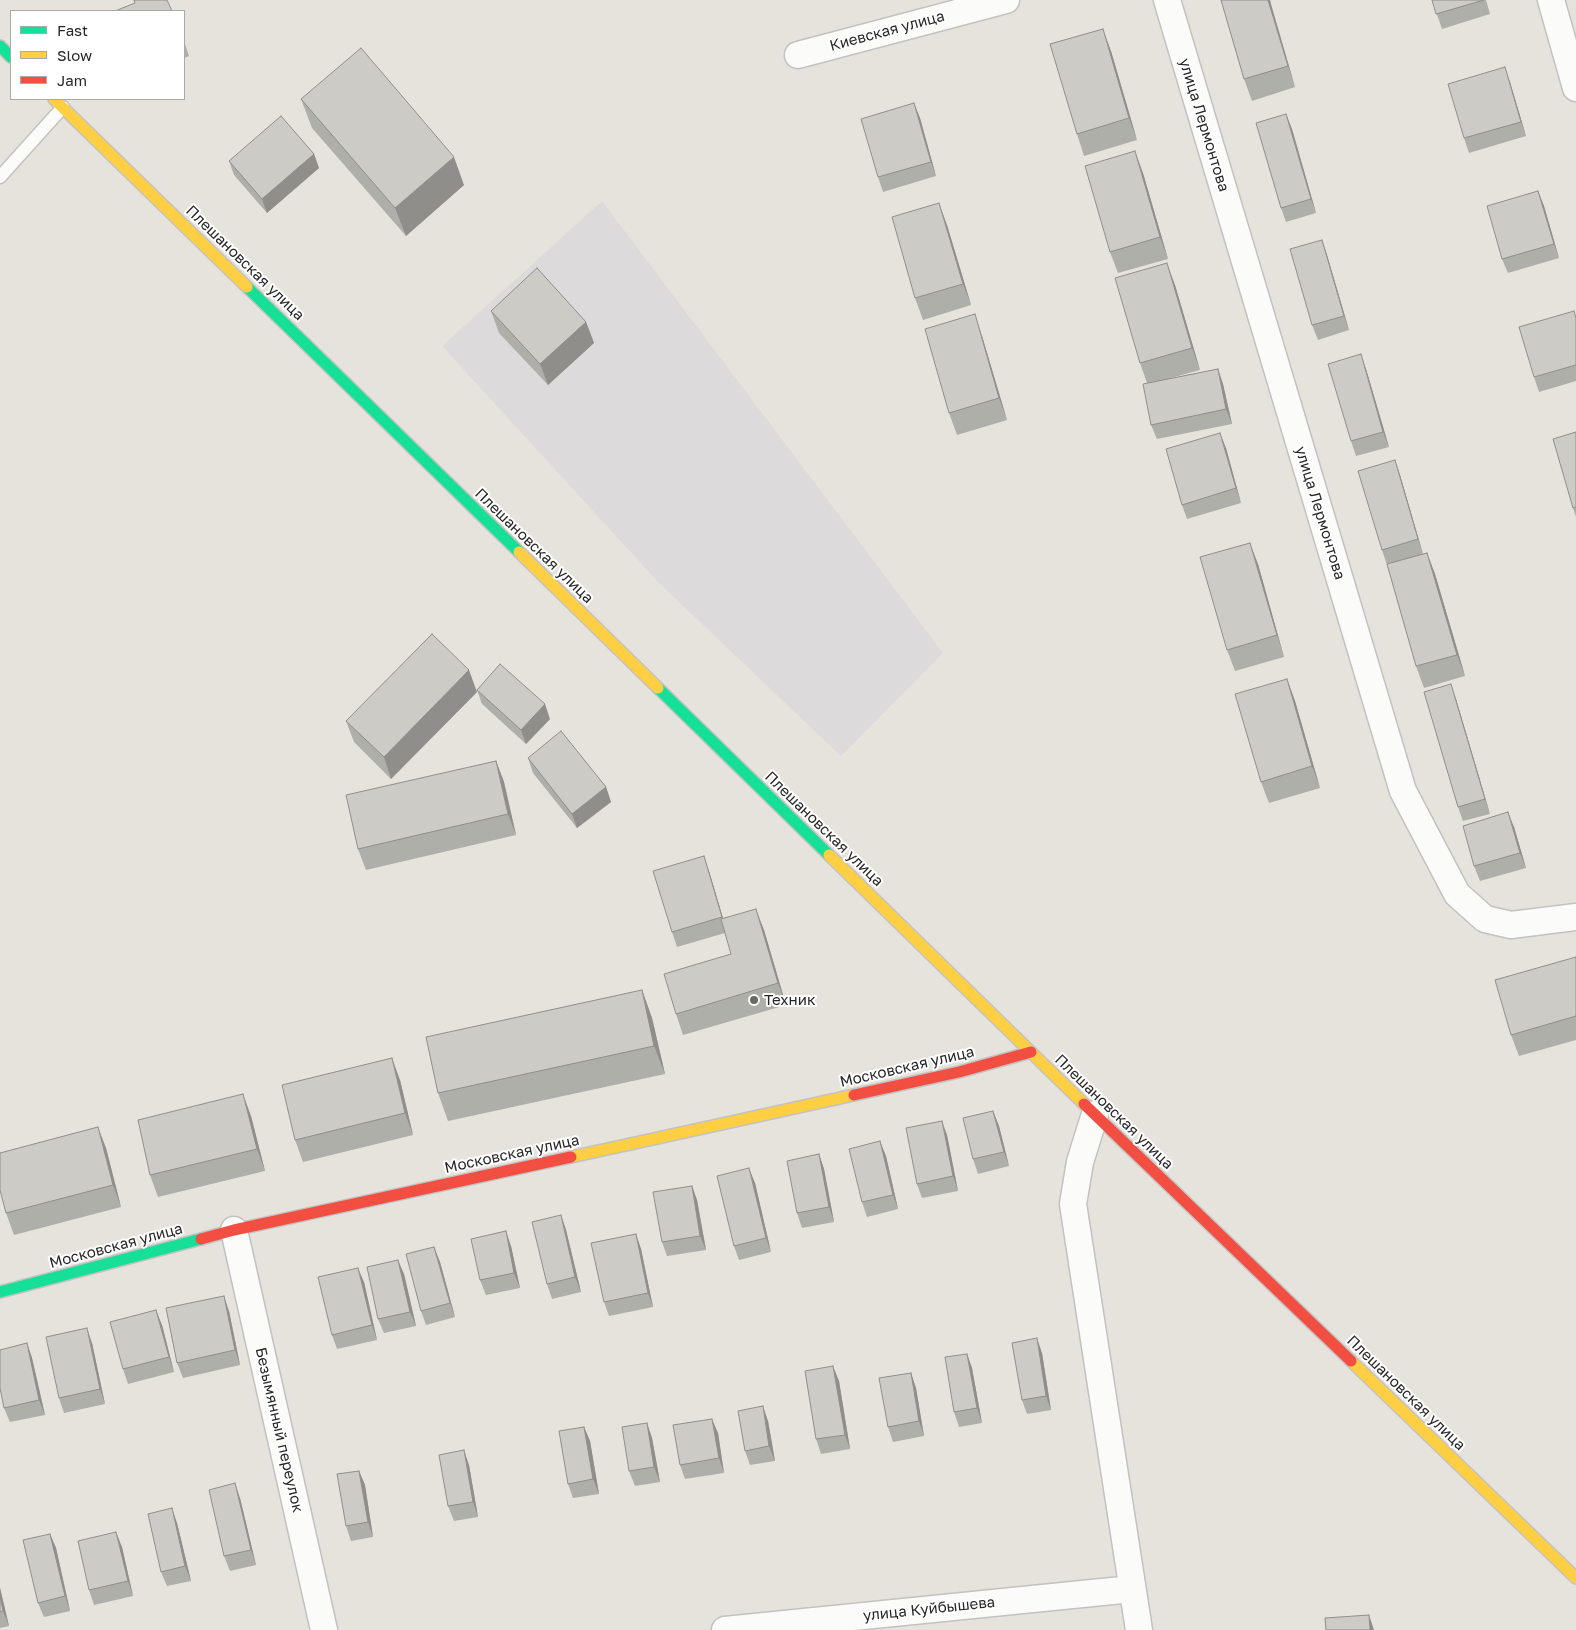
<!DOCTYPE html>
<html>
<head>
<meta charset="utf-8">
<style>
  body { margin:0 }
  #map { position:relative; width:1576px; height:1630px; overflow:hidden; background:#e6e3dc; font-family:"Golos Text",sans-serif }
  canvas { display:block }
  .legend { position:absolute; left:10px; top:10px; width:175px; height:90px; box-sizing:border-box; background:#fff; border:1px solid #a9a9a9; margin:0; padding:6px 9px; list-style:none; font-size:15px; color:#272727 }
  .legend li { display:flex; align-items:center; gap:10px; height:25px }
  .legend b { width:25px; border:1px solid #a9a9a9 }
</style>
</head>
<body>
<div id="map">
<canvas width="1576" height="1630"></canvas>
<ul class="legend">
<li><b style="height:6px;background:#16e098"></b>Fast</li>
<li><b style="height:6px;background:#ffcf43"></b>Slow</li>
<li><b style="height:6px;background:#f24e42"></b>Jam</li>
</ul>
</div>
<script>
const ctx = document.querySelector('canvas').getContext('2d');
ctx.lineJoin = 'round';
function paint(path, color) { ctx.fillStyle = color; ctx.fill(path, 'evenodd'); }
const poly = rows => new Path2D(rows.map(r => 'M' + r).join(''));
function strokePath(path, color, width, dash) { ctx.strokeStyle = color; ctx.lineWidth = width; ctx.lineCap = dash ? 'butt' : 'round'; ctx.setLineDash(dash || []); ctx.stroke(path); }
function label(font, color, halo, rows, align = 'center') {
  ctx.font = font + ' "Golos Text",sans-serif'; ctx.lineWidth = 4; ctx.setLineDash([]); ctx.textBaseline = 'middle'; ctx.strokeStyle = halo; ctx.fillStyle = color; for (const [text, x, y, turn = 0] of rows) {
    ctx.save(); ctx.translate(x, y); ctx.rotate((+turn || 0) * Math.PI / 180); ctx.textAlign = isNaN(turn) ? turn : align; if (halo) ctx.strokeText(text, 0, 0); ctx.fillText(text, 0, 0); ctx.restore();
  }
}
paint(poly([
  [602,201,943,653,841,756,659,583,442,346]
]), '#dddadb');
const lane = poly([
  [0,177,63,107]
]);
const street = poly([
  [1167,0,1403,791,1457,894,1485,919,1511,925,1576,917],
  [1551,0,1576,88],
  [798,55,1006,0],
  [1095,1114,1080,1162,1073,1204,1139,1630],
  [234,1230,324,1630],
  [725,1630,1132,1589]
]);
const fast = poly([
  [0,46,11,57],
  [247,287,519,552],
  [658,688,829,855],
  [0,1292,201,1239]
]);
const slow = poly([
  [54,99,247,287],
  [519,552,658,688],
  [829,855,1084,1104],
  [571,1157,854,1095],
  [1351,1361,1576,1578]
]);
const jam = poly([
  [854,1095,959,1072,1031,1052],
  [1084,1104,1351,1361],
  [201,1239,234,1230,571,1157]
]);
strokePath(lane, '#c3c2c2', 15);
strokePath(street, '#c3c2c2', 29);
strokePath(fast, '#c3c2c2', 14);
strokePath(slow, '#c3c2c2', 14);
strokePath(jam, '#c3c2c2', 14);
strokePath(lane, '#fbfbfa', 12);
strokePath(street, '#fbfbfa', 26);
strokePath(fast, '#16e098', 11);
strokePath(slow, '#ffcf43', 11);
strokePath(jam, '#f24e42', 11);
paint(poly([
  [1221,0,1270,0,1295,87,1252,101,1244,79],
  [1432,0,1486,0,1490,14,1442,29],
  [184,41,189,56,184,58],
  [1111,51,1137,140,1084,156,1077,134],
  [1510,82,1526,136,1469,153,1464,138],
  [301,99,464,185,406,236,312,128],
  [914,103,920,118,936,176,883,192,878,177],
  [1286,114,1292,129,1316,213,1286,222,1281,208],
  [314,154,319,168,267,213,234,175,229,161],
  [1143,173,1168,259,1118,273,1110,252],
  [1538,191,1544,206,1559,258,1508,273,1502,259],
  [947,225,971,305,923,320,915,298],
  [1322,240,1327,255,1349,330,1318,340,1312,325],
  [1175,285,1200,370,1167,379,1218,369,1223,384,1232,424,1157,439,1151,425,1147,383,1140,363],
  [491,311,586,322,594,343,548,385,499,333],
  [1574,311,1576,317,1576,381,1539,392,1534,377],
  [982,336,1007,420,957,435,949,413],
  [1366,369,1389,447,1356,456,1351,441],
  [1576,432,1576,517,1573,508],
  [1226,448,1241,503,1187,519,1182,505],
  [1395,460,1400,475,1423,554,1427,553,1435,574,1465,676,1424,688,1416,666,1387,565,1382,550],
  [1258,564,1284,657,1235,671,1227,650],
  [1287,679,1295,701,1320,788,1269,803,1261,782],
  [477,690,550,719,526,744,482,704],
  [477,692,391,779,354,742,346,721],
  [1456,699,1490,814,1463,821,1458,807],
  [528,758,606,787,611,802,577,828,533,773],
  [496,761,504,782,516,835,366,870,358,849],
  [1514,827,1526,868,1480,881,1474,866],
  [709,871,723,918,764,930,786,1005,683,1035,676,1014,731,954,725,933,677,947,672,932],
  [1576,957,1576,1040,1519,1056,1511,1035],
  [642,990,652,1018,665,1074,448,1121,438,1093],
  [400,1080,413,1135,303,1162,295,1140],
  [993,1111,999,1126,1009,1166,978,1174,973,1159],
  [251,1116,265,1171,158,1197,150,1175],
  [947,1135,958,1191,922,1198,917,1184],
  [106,1148,121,1207,14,1235,6,1213],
  [819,1154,824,1169,834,1222,802,1228,797,1213],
  [886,1156,898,1209,867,1217,862,1202],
  [755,1183,771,1252,739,1260,734,1246],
  [692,1186,697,1200,706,1250,667,1256,662,1242],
  [561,1215,566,1230,581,1292,552,1299,547,1284],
  [636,1234,641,1249,653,1307,609,1316,604,1302],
  [511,1246,520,1288,486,1295,480,1280],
  [434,1247,440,1262,455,1317,426,1325,421,1311],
  [404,1274,416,1326,384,1333,378,1319],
  [364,1282,377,1340,337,1349,332,1335],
  [229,1311,240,1365,183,1378,177,1363],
  [162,1325,174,1372,128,1384,123,1369],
  [27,1343,32,1358,45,1415,10,1422,4,1408],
  [92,1343,105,1404,64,1413,59,1398],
  [1042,1353,1051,1410,1027,1414,1022,1400],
  [967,1354,972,1368,982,1423,959,1427,954,1412],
  [911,1373,916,1388,924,1436,893,1442,888,1427],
  [839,1381,850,1449,821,1454,816,1439],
  [768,1421,775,1461,750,1465,745,1451],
  [647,1423,652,1438,660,1482,635,1486,629,1471],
  [584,1427,590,1441,599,1494,573,1498,568,1484],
  [718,1433,724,1473,685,1479,680,1465],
  [469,1465,478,1517,454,1521,448,1506],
  [359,1471,365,1485,373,1537,351,1541,346,1526],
  [240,1498,256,1565,230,1571,224,1556],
  [177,1523,191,1581,167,1586,161,1572],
  [50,1534,56,1548,70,1611,44,1617,38,1603],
  [122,1547,133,1596,94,1605,89,1590],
  [0,1588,9,1626,0,1628]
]), '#afafaa');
paint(poly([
  [1268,0,1270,0,1271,5,1295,87,1288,66],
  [1103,29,1111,51,1137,140,1129,118],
  [1505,67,1510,82,1526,136,1521,122],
  [914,103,920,118,936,176,931,162],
  [1286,114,1292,129,1316,213,1311,199],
  [1135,151,1143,173,1168,259,1160,237],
  [314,154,319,168,267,213,262,199],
  [454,157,464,185,406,236,395,208],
  [1538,191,1544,206,1559,258,1554,244],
  [939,203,947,225,971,305,963,284],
  [1322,240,1327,255,1349,330,1344,316],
  [1167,263,1175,285,1200,370,1192,348],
  [975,314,982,336,1007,420,999,398],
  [586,322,594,343,548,385,540,364],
  [1361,354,1366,369,1389,447,1383,432],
  [1218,369,1223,384,1232,424,1226,409],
  [1220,433,1226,448,1241,503,1236,488],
  [1395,460,1400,475,1423,554,1418,539],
  [1250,543,1258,564,1284,657,1277,635],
  [1427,553,1435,574,1465,676,1457,655],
  [469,670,477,692,391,779,384,757],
  [1287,679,1295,701,1320,788,1312,766],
  [1451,684,1456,699,1490,814,1485,799],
  [545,704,550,719,526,744,521,730],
  [496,761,504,782,516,835,508,814],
  [606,787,611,802,577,828,572,814],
  [1508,812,1514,827,1526,868,1520,853],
  [704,856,709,871,727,932,722,917],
  [756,909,764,930,786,1005,778,983],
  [642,990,652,1018,665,1074,654,1046],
  [392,1058,400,1080,413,1135,405,1113],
  [243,1094,251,1116,265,1171,257,1149],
  [993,1111,999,1126,1009,1166,1004,1152],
  [942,1121,947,1135,958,1191,953,1176],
  [98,1127,106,1148,121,1207,113,1185],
  [880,1141,886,1156,898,1209,893,1195],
  [819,1154,824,1169,834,1222,829,1207],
  [749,1168,755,1183,771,1252,766,1238],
  [692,1186,697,1200,706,1250,700,1236],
  [561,1215,566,1230,581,1292,575,1277],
  [506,1231,511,1246,520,1288,514,1273],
  [636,1234,641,1249,653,1307,648,1293],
  [434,1247,440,1262,455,1317,450,1303],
  [398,1260,404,1274,416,1326,410,1312],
  [358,1268,364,1282,377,1340,372,1325],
  [224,1296,229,1311,240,1365,235,1350],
  [156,1310,162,1325,174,1372,169,1357],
  [87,1328,92,1343,105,1404,100,1389],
  [1037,1338,1042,1353,1051,1410,1046,1396],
  [27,1343,32,1358,45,1415,39,1400],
  [967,1354,972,1368,982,1423,977,1408],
  [833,1366,839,1381,850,1449,845,1435],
  [911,1373,916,1388,924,1436,919,1421],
  [763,1406,768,1421,775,1461,769,1446],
  [712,1419,718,1433,724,1473,719,1458],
  [647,1423,652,1438,660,1482,654,1467],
  [584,1427,590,1441,599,1494,593,1479],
  [464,1450,469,1465,478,1517,473,1502],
  [359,1471,365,1485,373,1537,368,1522],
  [235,1483,240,1498,256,1565,251,1550],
  [172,1508,177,1523,191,1581,185,1566],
  [116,1532,122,1547,133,1596,128,1581],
  [50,1534,56,1548,70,1611,65,1596],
  [0,1588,9,1626,3,1611,0,1596],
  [1369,1615,1374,1630,1370,1630]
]), '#8f8e8b');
const building = poly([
  [134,0,167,0,172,11,115,11,135,3,134,0],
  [1221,0,1268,0,1288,66,1244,79,1221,0],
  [1432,0,1484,0,1436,14,1432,0],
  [1103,29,1129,118,1077,134,1050,44,1103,29],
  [361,48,454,157,395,208,301,99,361,48],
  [1505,67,1521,122,1464,138,1448,84,1505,67],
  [914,103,931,162,878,177,861,119,914,103],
  [1286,114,1311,199,1281,208,1256,123,1286,114],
  [281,116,314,154,262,199,229,161,281,116],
  [1135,151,1160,237,1110,252,1085,166,1135,151],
  [1538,191,1554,244,1502,259,1487,206,1538,191],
  [939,203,963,284,915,298,892,217,939,203],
  [1322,240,1344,316,1312,325,1290,249,1322,240],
  [1167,263,1192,348,1140,363,1115,278,1167,263],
  [537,268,586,322,540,364,491,311,537,268],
  [1574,311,1576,318,1576,365,1534,377,1519,327,1574,311],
  [975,314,999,398,949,413,925,329,975,314],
  [1361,354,1383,432,1351,441,1328,364,1361,354],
  [1218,369,1226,409,1151,425,1143,384,1218,369],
  [1576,432,1576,507,1573,508,1553,439,1576,432],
  [1220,433,1236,488,1182,505,1166,449,1220,433],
  [1395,460,1418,539,1382,550,1358,471,1395,460],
  [1250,543,1277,635,1227,650,1200,557,1250,543],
  [1427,553,1457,655,1416,666,1387,564,1427,553],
  [432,634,469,670,384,757,346,721,432,634],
  [500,664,545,704,521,730,477,690,500,664],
  [1287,679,1312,766,1261,782,1235,694,1287,679],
  [1451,684,1485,799,1458,807,1424,692,1451,684],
  [561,731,606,787,572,814,528,758,561,731],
  [496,761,508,814,358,849,346,795,496,761],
  [1508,812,1520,853,1474,866,1463,826,1508,812],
  [704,856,722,917,672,932,653,871,704,856],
  [756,909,778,983,676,1014,664,974,731,954,721,919,756,909],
  [1576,957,1576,1016,1511,1035,1495,980,1576,957],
  [642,990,654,1046,438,1093,426,1037,642,990],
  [392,1058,405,1113,295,1140,282,1085,392,1058],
  [243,1094,257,1149,150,1175,138,1120,243,1094],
  [993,1111,1004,1152,973,1159,963,1118,993,1111],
  [942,1121,953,1176,917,1184,906,1128,942,1121],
  [98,1127,113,1185,6,1213,0,1190,0,1153,98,1127],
  [880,1141,893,1195,862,1202,849,1149,880,1141],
  [819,1154,829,1207,797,1213,787,1161,819,1154],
  [749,1168,766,1238,734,1246,717,1176,749,1168],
  [692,1186,700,1236,662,1242,653,1192,692,1186],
  [561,1215,575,1277,547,1284,532,1222,561,1215],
  [506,1231,514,1273,480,1280,471,1239,506,1231],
  [636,1234,648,1293,604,1302,591,1243,636,1234],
  [434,1247,450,1303,421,1311,406,1254,434,1247],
  [398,1260,410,1312,378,1319,367,1267,398,1260],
  [358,1268,372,1325,332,1335,318,1277,358,1268],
  [224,1296,235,1350,177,1363,166,1308,224,1296],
  [156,1310,169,1357,123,1369,110,1322,156,1310],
  [87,1328,100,1389,59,1398,46,1337,87,1328],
  [1037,1338,1046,1396,1022,1400,1012,1343,1037,1338],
  [27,1343,39,1400,4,1408,0,1388,0,1350,27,1343],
  [967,1354,977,1408,954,1412,945,1357,967,1354],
  [833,1366,845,1435,816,1439,805,1371,833,1366],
  [911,1373,919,1421,888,1427,879,1378,911,1373],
  [763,1406,769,1446,745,1451,738,1411,763,1406],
  [712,1419,719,1458,680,1465,673,1425,712,1419],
  [647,1423,654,1467,629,1471,622,1427,647,1423],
  [584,1427,593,1479,568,1484,559,1431,584,1427],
  [464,1450,473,1502,448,1506,439,1455,464,1450],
  [359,1471,368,1522,346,1526,337,1474,359,1471],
  [235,1483,251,1550,224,1556,209,1490,235,1483],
  [172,1508,185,1566,161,1572,148,1514,172,1508],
  [116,1532,128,1581,89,1590,78,1541,116,1532],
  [50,1534,65,1596,38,1603,23,1540,50,1534],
  [0,1596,3,1611,0,1612,0,1596],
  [1369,1615,1370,1630,1326,1630,1325,1618,1369,1615]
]);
paint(building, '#cccbc6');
strokePath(building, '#8f8e8b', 1);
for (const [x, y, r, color] of [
  [754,1000,5,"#6a6966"]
]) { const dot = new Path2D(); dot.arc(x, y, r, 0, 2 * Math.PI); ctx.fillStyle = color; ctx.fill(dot); strokePath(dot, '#fff', 2); }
label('15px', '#272727', '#fff', [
  ["Киевская улица",887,31,-15],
  ["улица Лермонтова",1204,125,73],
  ["Плешановская улица",245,263,44],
  ["улица Лермонтова",1320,513,73],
  ["Плешановская улица",534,546,44],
  ["Плешановская улица",824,829,44],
  ["Московская улица",907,1067,-13],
  ["Плешановская улица",1114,1112,44],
  ["Московская улица",512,1154,-12],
  ["Московская улица",116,1246,-15],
  ["Плешановская улица",1406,1393,44],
  ["Безымянный переулок",279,1430,77],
  ["улица Куйбышева",929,1609,-6]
]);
label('15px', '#272727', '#fff', [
  ["Техник",764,1000]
], 'left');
</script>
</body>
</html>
